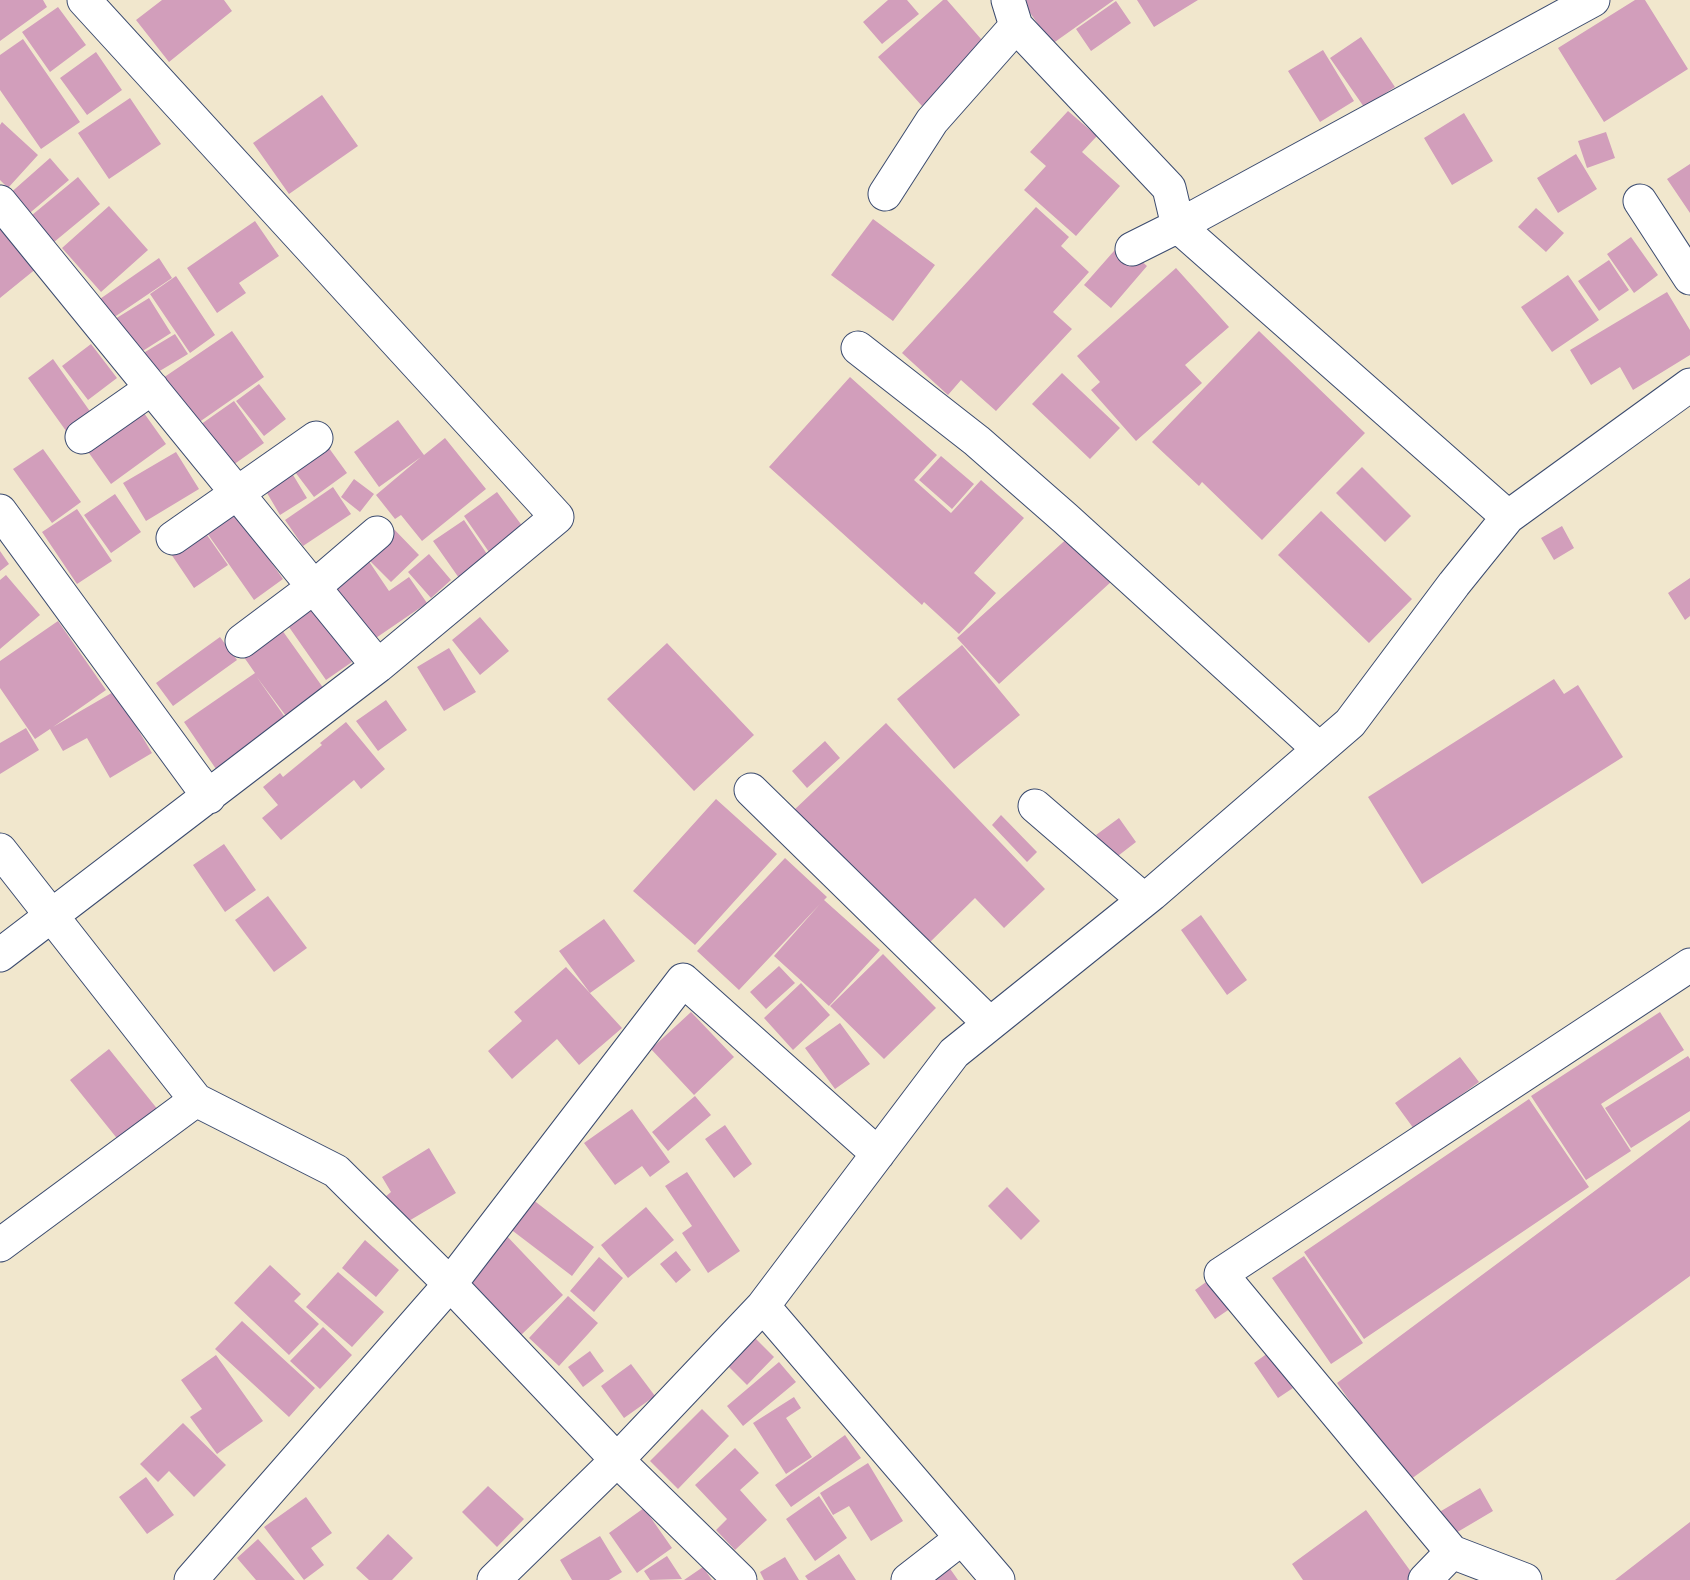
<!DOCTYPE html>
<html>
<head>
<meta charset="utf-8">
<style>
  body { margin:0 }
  canvas { display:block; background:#f1e7cd }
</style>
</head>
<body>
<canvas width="1690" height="1580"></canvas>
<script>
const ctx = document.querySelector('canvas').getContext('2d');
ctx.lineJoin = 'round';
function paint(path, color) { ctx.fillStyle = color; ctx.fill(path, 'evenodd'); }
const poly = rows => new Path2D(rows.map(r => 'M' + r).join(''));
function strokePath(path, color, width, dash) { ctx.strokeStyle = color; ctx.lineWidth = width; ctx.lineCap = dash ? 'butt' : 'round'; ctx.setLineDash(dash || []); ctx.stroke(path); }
paint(poly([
  [0,0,43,0,47,7,0,41],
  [162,0,224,0,232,11,169,62,136,20],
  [888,0,907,0,919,14,882,44,863,22],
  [943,0,947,0,988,47,922,106,878,57],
  [1021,0,1114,0,1052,44],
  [1137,0,1198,0,1154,27],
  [1635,0,1645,0,1688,69,1604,122,1558,48],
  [1116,1,1131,23,1091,51,1076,29],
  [58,7,86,45,50,72,22,32],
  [1361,37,1395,87,1364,107,1330,58],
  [23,39,80,122,41,149,0,90,0,55],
  [1323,50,1354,101,1320,122,1288,71],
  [96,52,122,90,87,115,60,78],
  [322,95,358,146,289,194,253,143],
  [130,98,161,144,109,179,78,133],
  [1068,111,1097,136,1082,152,1120,186,1076,236,1024,190,1046,166,1030,152],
  [1464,113,1493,161,1452,185,1424,138],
  [2,122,38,155,8,188,0,180,0,125],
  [1606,132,1615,158,1587,168,1578,141],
  [1576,154,1597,189,1558,213,1537,178],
  [50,158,69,180,25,217,7,196],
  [1690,164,1690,213,1667,179],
  [78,177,100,204,48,247,26,220],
  [109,206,148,250,101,292,62,248],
  [1036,207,1069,237,1061,246,1089,272,1053,312,1072,329,996,411,961,380,948,395,902,353],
  [1536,208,1564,233,1546,252,1518,227],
  [873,219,935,265,893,321,831,275],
  [255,221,279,256,239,283,246,293,217,313,187,268],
  [0,222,37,268,0,298],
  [1631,237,1658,275,1634,293,1607,254],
  [1121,243,1147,266,1111,308,1084,285],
  [159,258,172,278,110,320,97,301],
  [1609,260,1629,290,1599,311,1578,281],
  [1176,268,1229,327,1185,365,1202,383,1136,441,1091,390,1100,382,1077,356],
  [1568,275,1599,320,1552,352,1521,307],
  [176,276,215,335,190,353,150,294],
  [1667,292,1690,330,1690,355,1633,390,1620,367,1591,385,1570,350],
  [149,298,171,333,138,354,115,319],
  [232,331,264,377,195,425,163,378],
  [1259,331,1365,433,1262,540,1202,482,1199,486,1152,442],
  [175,334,188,354,153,375,140,355],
  [91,344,117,378,88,400,62,366],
  [53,359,94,417,69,435,28,378],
  [1062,373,1120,428,1090,459,1032,404],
  [850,377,937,455,914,480,951,513,981,480,1024,518,974,573,996,593,959,634,924,602,922,605,769,467],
  [259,384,286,419,264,436,236,401],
  [234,401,264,443,226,470,197,427],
  [139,406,166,444,111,484,84,446],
  [398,420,424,455,445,438,486,489,422,541,401,515,395,519,376,495,421,457,379,487,354,452],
  [326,444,347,473,314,497,292,468],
  [43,449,81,502,52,523,13,469],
  [176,452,199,489,146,521,123,483],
  [941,456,974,484,952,509,919,480],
  [287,465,307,498,280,515,260,481],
  [1362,467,1411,516,1385,542,1336,493],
  [354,479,374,494,360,512,341,497],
  [333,487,351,514,303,546,285,520],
  [497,492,523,527,489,552,464,516],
  [115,494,141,532,111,553,84,515],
  [229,502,283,579,254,600,200,523],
  [77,509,112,561,77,584,42,532],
  [1321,511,1412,599,1369,643,1278,555],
  [464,520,489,557,459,578,433,541],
  [389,524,419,555,391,582,366,557,389,591,409,577,427,603,370,642,329,582],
  [200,525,228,565,194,588,167,548],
  [1562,526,1574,548,1554,560,1541,538],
  [1071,535,1112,581,999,684,957,638],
  [0,551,9,564,0,571],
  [429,554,451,580,431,598,408,572],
  [6,575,40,615,0,649,0,580],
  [1690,578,1690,616,1685,620,1668,593],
  [308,599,352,662,326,680,282,617],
  [480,617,509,651,480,675,452,640],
  [58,621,106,690,53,727,115,691,152,753,110,778,87,738,63,751,50,729,35,739,0,688,0,661],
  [277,623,324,689,286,716,256,676,287,720,216,769,184,722,255,673,239,650],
  [220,637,237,660,173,706,156,683],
  [667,643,754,735,694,791,607,699],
  [962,645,1020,715,954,769,897,699],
  [449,648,476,692,444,711,417,667],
  [1554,679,1564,694,1578,685,1623,757,1422,884,1368,797],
  [386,700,407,730,378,751,356,721],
  [346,722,385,769,361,789,354,780,281,840,262,818,278,805,263,787,280,773,283,777,322,745,320,743],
  [886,723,1045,889,1004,928,975,898,925,947,793,811],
  [26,728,39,750,0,774,0,743],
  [825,741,840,758,807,788,792,771],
  [716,799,777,854,695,945,633,891],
  [1001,815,1037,852,1027,862,992,825],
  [1119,818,1136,842,1114,859,1096,835],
  [224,844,256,890,225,912,193,865],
  [785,858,827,897,824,900,880,950,829,1006,774,956,820,904,739,990,697,951],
  [268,896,307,948,274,972,235,920],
  [1201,915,1247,980,1227,995,1181,930],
  [604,919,635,961,590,993,559,951],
  [883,954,936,1008,884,1059,830,1006],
  [779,966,795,983,766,1009,750,992],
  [566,967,622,1028,579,1065,557,1039,512,1079,488,1051,522,1021,514,1012],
  [801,983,830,1015,793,1050,764,1018],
  [691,1012,734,1057,694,1095,651,1049],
  [1660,1012,1684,1050,1601,1104,1631,1151,1586,1180,1531,1096],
  [840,1023,870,1064,835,1089,805,1048],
  [109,1049,163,1116,124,1147,70,1080],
  [1688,1056,1690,1059,1690,1111,1631,1148,1605,1108],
  [1460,1057,1479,1082,1414,1129,1395,1103],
  [695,1096,711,1115,668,1151,652,1132],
  [1529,1099,1589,1187,1364,1339,1304,1252],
  [632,1109,670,1162,650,1177,642,1166,615,1185,584,1143],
  [1690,1120,1690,1276,1407,1482,1337,1383],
  [725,1125,752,1164,734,1178,705,1139],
  [429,1148,456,1193,402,1225,385,1197,391,1192,382,1177],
  [687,1172,740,1251,708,1273,682,1233,692,1226,665,1186],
  [1007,1187,1040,1221,1021,1240,988,1206],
  [532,1199,594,1247,572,1276,509,1228],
  [646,1207,674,1240,628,1278,601,1245],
  [503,1232,563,1295,521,1335,461,1272],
  [365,1240,399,1270,376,1297,342,1268],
  [676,1251,691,1270,676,1283,660,1264],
  [1304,1256,1363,1343,1331,1364,1272,1278],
  [599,1257,623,1278,594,1312,570,1291],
  [270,1265,301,1294,294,1301,319,1324,289,1355,234,1303],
  [338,1272,384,1312,352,1347,306,1307],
  [1213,1277,1234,1306,1215,1319,1195,1290],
  [568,1296,598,1323,559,1366,529,1338],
  [242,1321,315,1388,289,1417,215,1349],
  [323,1327,352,1355,320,1389,290,1361],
  [749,1332,774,1357,747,1385,722,1360],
  [590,1351,604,1371,583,1387,568,1367],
  [1268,1353,1293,1388,1278,1398,1254,1363],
  [216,1355,263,1421,217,1454,190,1417,202,1409,181,1380],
  [779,1362,796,1382,743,1426,727,1406],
  [631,1364,655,1396,624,1418,601,1386],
  [794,1397,801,1408,786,1418,812,1457,786,1474,753,1423],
  [702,1409,729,1436,678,1489,650,1461],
  [183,1423,226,1465,194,1497,169,1471,158,1482,140,1464],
  [845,1435,861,1458,791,1507,775,1485],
  [735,1448,759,1473,740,1490,767,1520,735,1550,716,1530,727,1519,695,1485],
  [868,1463,903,1521,871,1541,849,1506,833,1515,820,1493],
  [146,1477,174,1515,147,1534,119,1497],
  [488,1486,524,1519,497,1547,462,1512],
  [1480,1488,1493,1511,1449,1537,1436,1514],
  [819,1496,847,1538,815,1561,786,1519],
  [306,1497,332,1533,311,1548,324,1565,304,1580,264,1527],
  [644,1508,672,1548,637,1573,609,1533],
  [1366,1510,1417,1580,1303,1580,1292,1564],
  [1690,1522,1690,1580,1615,1580],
  [388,1534,413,1558,392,1580,369,1580,356,1568],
  [600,1536,622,1572,609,1580,572,1580,560,1560],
  [258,1539,295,1580,256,1580,237,1558],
  [839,1554,856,1580,808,1580,805,1576],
  [667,1556,682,1579,650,1580,644,1571],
  [785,1557,799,1580,764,1580,760,1572],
  [946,1563,958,1580,922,1580],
  [703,1567,712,1580,684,1580]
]), '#d29ebb');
const street = poly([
  [1008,0,1016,26],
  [885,194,932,121,1016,26,1169,188,1178,226,1508,517],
  [1640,201,1690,278],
  [0,202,378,666],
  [1132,249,1178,226,1593,0],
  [858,348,977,441,1066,519,1319,749],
  [82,437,152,388],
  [0,511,209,797],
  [173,538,316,438],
  [242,641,314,587,377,533],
  [751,790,990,1024],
  [1035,806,1144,900],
  [0,850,196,1100,336,1171,450,1284,683,980,878,1154],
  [0,955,378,666,557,517,84,0],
  [0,1245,196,1100],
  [191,1580,450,1284,617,1460,740,1580],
  [494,1580,617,1460,763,1306],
  [908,1580,962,1538],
  [998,1580,763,1306,954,1053,1152,894,1350,723,1454,584,1508,517,1690,385],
  [1425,1580,1452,1552],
  [1525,1580,1452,1552,1221,1274,1690,965]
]);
strokePath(street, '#3b4b6f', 35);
strokePath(street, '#fff', 33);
</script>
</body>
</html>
